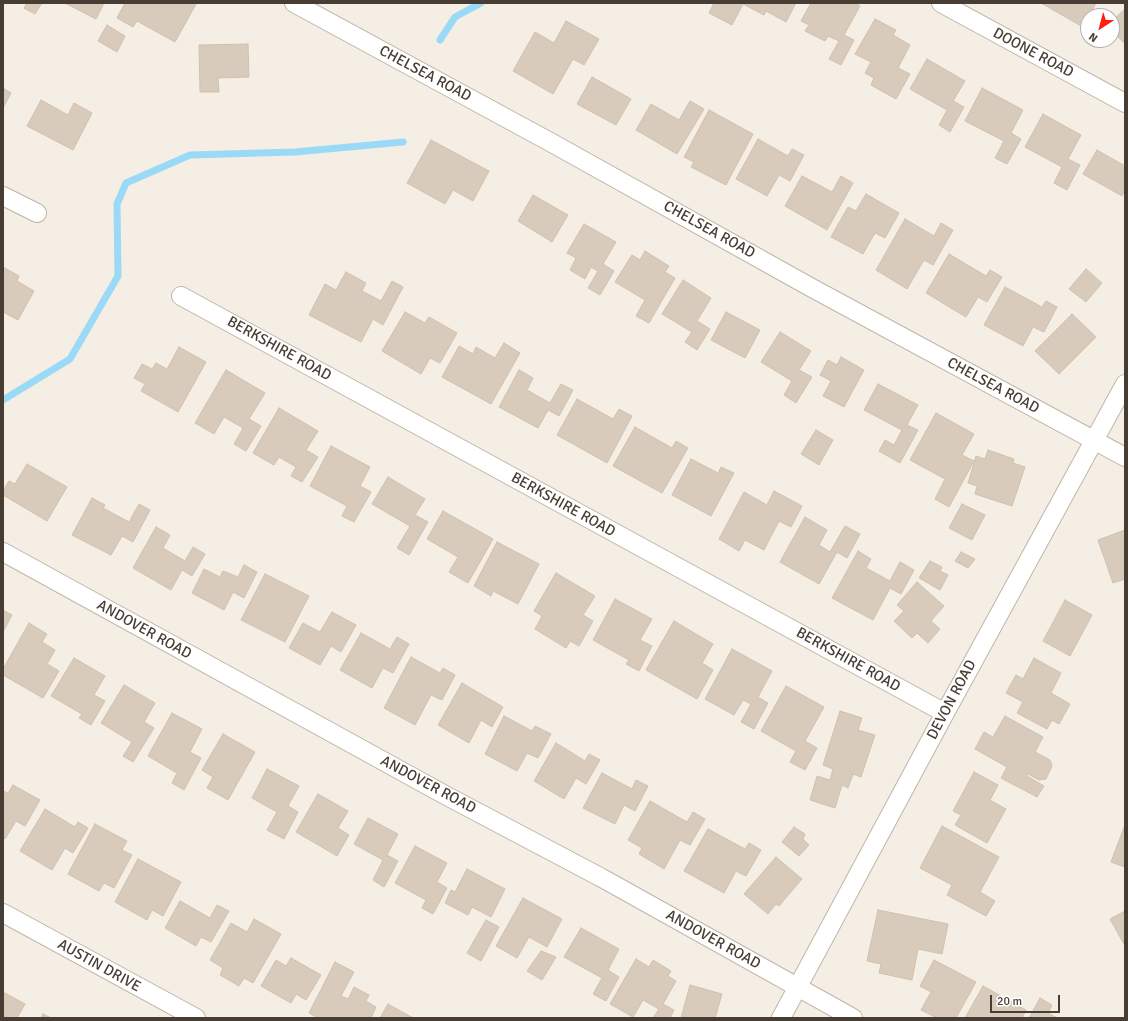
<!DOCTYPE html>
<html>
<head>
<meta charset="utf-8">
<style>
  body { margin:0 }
  #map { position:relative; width:1128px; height:1021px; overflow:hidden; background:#f4eee5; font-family:Signika,sans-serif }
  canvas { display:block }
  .frame { position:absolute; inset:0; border:4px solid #473d34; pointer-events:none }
  .north { position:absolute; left:1080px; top:8px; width:40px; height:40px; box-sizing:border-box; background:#fff; border:1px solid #b5b1ae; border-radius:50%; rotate:216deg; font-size:11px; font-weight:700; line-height:16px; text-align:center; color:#473d34 }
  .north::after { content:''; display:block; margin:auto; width:14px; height:18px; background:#ff1e10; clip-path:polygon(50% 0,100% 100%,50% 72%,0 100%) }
  .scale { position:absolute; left:990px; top:995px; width:70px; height:18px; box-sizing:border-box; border:2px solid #473d34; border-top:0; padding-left:5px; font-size:12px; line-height:14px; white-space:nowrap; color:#473d34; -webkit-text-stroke:3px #fff; paint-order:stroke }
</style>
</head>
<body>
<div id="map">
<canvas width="1128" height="1021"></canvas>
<div class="frame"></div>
<div class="north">N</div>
<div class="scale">20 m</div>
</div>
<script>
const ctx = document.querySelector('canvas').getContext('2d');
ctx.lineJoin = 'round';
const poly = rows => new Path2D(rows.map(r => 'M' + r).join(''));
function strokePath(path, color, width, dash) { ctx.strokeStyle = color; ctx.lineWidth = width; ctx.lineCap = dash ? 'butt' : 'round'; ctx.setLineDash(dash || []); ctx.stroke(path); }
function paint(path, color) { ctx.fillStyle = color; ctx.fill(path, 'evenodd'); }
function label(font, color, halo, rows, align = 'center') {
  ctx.font = font + ' Signika,sans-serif'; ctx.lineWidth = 3; ctx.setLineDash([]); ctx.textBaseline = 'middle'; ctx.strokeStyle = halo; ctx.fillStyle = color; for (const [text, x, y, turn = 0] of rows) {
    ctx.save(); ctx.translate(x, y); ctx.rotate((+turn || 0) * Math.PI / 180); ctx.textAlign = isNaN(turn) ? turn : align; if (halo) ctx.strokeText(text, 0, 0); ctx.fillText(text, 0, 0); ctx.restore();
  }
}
strokePath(poly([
  [440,40,455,17,481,3],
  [3,400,70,359,118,276,117,204,126,183,190,155,295,152,403,142]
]), '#9bdaf6', 7);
const building = poly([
  [27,3,42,3,35,14,24,8,27,3],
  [65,3,104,3,96,19,65,3],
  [125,3,195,3,196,4,175,42,137,21,133,27,117,18,125,3],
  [714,3,796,3,786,22,766,11,764,15,743,4,732,25,709,13,714,3],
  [811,3,855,3,860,6,844,35,854,40,841,65,829,59,839,41,828,36,825,41,805,31,809,25,801,21,811,3],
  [1041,3,1096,3,1083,27,1041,3],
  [1125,9,1125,44,1112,31,1112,21,1125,9],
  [875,19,896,30,893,35,910,45,898,68,910,74,896,99,871,85,874,78,865,73,871,62,855,54,875,19],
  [566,21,599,39,584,65,573,59,553,94,513,71,535,32,554,43,566,21],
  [107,25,125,36,117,52,98,41,107,25],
  [248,44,249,77,218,78,219,92,200,92,199,45,248,44],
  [927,59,965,81,953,101,964,107,950,132,939,125,947,110,910,89,927,59],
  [592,77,631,99,616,125,577,104,592,77],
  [3,88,11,93,3,108,3,88],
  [982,88,1023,110,1011,133,1021,139,1007,164,995,158,1004,141,965,121,982,88],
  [41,100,68,115,74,103,92,113,73,150,27,126,41,100],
  [690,101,704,109,677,154,636,130,651,104,679,120,690,101],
  [709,110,753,134,726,185,691,167,694,162,684,157,709,110],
  [1043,114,1081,135,1068,159,1080,165,1067,190,1054,183,1062,167,1025,147,1043,114],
  [758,139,788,156,792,149,804,155,790,181,779,175,767,196,736,179,758,139],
  [431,140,489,171,473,201,453,190,445,204,407,183,431,140],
  [1097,150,1125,166,1125,190,1122,196,1083,174,1097,150],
  [802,176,832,192,841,176,853,183,827,230,785,206,802,176],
  [866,194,899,213,885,238,875,233,863,254,831,237,848,207,856,211,866,194],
  [533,195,568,215,552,242,518,221,533,195],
  [905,219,934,236,941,223,953,230,933,265,924,260,907,289,876,270,905,219],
  [584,224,616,242,603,264,614,271,600,295,588,288,598,271,591,267,585,279,570,270,576,258,567,253,584,224],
  [645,251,669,266,665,272,675,278,649,323,636,316,645,300,615,282,632,255,640,260,645,251],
  [949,254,986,276,990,270,1002,277,987,302,978,297,966,317,926,293,949,254],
  [3,267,19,276,17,281,34,291,18,320,3,312,3,267],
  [1086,269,1102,283,1086,302,1069,289,1086,269],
  [346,272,366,283,362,291,381,301,392,281,403,287,383,325,373,319,361,342,309,315,325,284,336,290,346,272],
  [683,280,711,298,697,321,710,329,697,350,685,342,692,332,662,314,683,280],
  [1005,287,1042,307,1046,301,1057,307,1044,332,1033,327,1023,346,984,325,1005,287],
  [405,312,425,323,429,317,457,333,440,363,430,358,421,374,382,351,405,312],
  [726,312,760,330,745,358,711,340,726,312],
  [1072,314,1096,337,1059,374,1035,351,1072,314],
  [780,332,811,351,799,370,812,377,796,403,784,395,792,381,761,362,780,332],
  [504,343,520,353,491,404,442,377,459,346,473,354,476,347,495,358,504,343],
  [179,347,206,362,178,412,141,391,145,384,134,378,142,364,152,369,156,363,167,369,179,347],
  [841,357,864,370,844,407,823,396,831,381,820,375,828,360,837,365,841,357],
  [226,370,265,393,249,419,261,426,246,451,234,444,243,428,224,417,214,434,195,423,226,370],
  [519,370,533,378,527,390,550,403,561,384,573,390,559,416,548,410,538,428,499,407,519,370],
  [878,384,918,405,907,425,918,430,900,463,879,451,885,440,894,445,902,430,864,410,878,384],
  [577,399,613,419,619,409,632,416,607,463,557,435,577,399],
  [279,408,318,431,306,450,318,457,302,482,291,476,296,467,279,457,274,465,253,453,279,408],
  [936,413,974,434,962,455,974,461,949,507,935,499,945,479,910,460,936,413],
  [635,427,672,448,676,441,688,448,662,493,613,466,635,427],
  [816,430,833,440,819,465,801,454,816,430],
  [331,446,370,467,360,486,371,492,354,522,342,516,347,506,310,486,331,446],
  [988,450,1014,459,1013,463,1025,467,1012,506,975,494,977,486,968,483,976,456,985,459,988,450],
  [691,459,718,473,721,467,734,473,711,516,672,495,691,459],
  [27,464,67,487,47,521,3,495,3,491,9,481,15,484,27,464],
  [388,477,425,499,415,515,428,522,409,555,397,548,410,526,372,504,388,477],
  [774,491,802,506,791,527,779,521,764,550,745,540,739,551,719,539,744,492,767,505,774,491],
  [92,498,105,505,103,508,129,522,139,504,150,510,133,542,122,536,111,555,72,535,92,498],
  [962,504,985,515,972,540,949,528,962,504],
  [443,511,493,539,468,583,449,572,458,557,427,539,443,511],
  [805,517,827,530,819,545,830,552,845,526,860,534,847,558,837,552,819,584,780,562,805,517],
  [156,527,170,535,163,548,185,561,193,547,205,554,192,576,182,570,171,590,133,568,156,527],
  [1125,530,1125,579,1113,583,1098,540,1125,530],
  [497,542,539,564,518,604,493,591,491,596,474,586,497,542],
  [858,551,871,559,866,568,890,581,900,562,914,570,901,594,890,588,873,620,832,598,858,551],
  [961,552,975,559,968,568,955,561,961,552],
  [930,561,942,567,940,571,948,575,940,590,919,578,930,561],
  [244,565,257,572,244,598,233,592,224,610,192,593,204,569,220,577,223,571,238,577,244,565],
  [556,573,595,596,583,615,593,621,579,646,570,641,566,648,535,629,542,616,534,611,556,573],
  [265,574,309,596,285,642,241,620,265,574],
  [917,582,944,606,931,621,940,629,928,643,917,633,912,638,894,621,904,611,897,605,917,582],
  [615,599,652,619,640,640,652,646,639,671,626,664,629,660,593,640,615,599],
  [1065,600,1092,615,1070,656,1043,641,1065,600],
  [3,610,12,615,3,632,3,610],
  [332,612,356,625,341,652,331,646,320,665,289,648,303,623,320,632,332,612],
  [674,621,713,644,702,663,713,670,697,699,646,670,674,621],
  [29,623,47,634,42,642,55,650,47,664,59,671,43,698,3,675,3,669,29,623],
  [361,633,390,649,397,637,409,644,393,673,383,668,372,688,340,670,361,633],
  [732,649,772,671,758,697,768,703,754,729,741,722,751,704,743,700,734,715,705,699,732,649],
  [411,657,440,673,443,668,455,675,442,700,431,695,415,725,384,708,411,657],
  [74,658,105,676,94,695,105,701,91,725,79,718,82,714,51,696,74,658],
  [1034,658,1061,673,1051,693,1070,704,1059,724,1052,720,1047,729,1017,713,1023,702,1006,693,1016,675,1023,679,1034,658],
  [462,683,503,707,492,727,481,720,469,743,438,725,462,683],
  [124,685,155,703,144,722,154,728,133,762,123,756,132,742,101,723,124,685],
  [786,686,824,707,805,741,817,748,805,770,790,762,796,751,761,731,786,686],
  [840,711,862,718,858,730,875,735,861,777,853,774,848,788,842,785,835,808,810,800,817,776,830,780,833,769,823,765,840,711],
  [172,713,202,729,190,752,201,758,184,790,172,783,177,773,148,756,172,713],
  [504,716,532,731,535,726,551,734,538,758,527,753,517,771,485,754,504,716],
  [1005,716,1043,737,1035,752,1050,760,1052,766,1046,779,1039,780,1028,774,1027,776,1044,786,1037,797,1001,778,1007,767,975,749,984,732,993,737,1005,716],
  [223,734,255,752,228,800,207,788,213,777,202,770,223,734],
  [556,743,585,761,589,754,600,760,586,784,576,778,564,799,534,781,556,743],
  [267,769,299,786,288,806,298,812,284,839,267,830,277,812,252,798,267,769],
  [974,772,998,785,990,800,1006,809,987,843,955,825,961,815,953,811,974,772],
  [602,773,632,789,636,780,648,786,635,811,624,805,615,824,583,808,602,773],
  [13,785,40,800,25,826,16,821,5,839,3,838,3,791,8,793,13,785],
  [318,794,348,811,338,828,349,835,337,856,296,832,318,794],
  [650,801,687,822,693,812,705,819,690,845,680,840,664,869,639,854,642,848,628,840,650,801],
  [45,809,75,827,78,822,88,828,73,853,65,848,52,870,20,851,45,809],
  [368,818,398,834,387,855,398,861,384,887,373,880,383,860,354,844,368,818],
  [95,824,127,841,122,850,132,855,114,888,104,883,99,891,68,874,95,824],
  [1125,825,1125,867,1111,862,1125,825],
  [942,826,999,857,980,892,995,901,986,916,947,895,952,885,920,868,942,826],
  [794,827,805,834,803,839,809,845,799,856,782,842,794,827],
  [708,829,745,849,749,843,761,850,746,876,736,871,724,893,684,871,708,829],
  [415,846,447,863,437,882,447,888,433,914,422,908,426,900,395,883,415,846],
  [776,857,802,879,779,906,776,904,768,914,744,894,776,857],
  [138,859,181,882,163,916,152,910,147,920,115,902,138,859],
  [467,869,505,889,491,917,472,907,468,915,445,903,451,890,455,892,467,869],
  [523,898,562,919,547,947,529,937,517,958,496,946,523,898],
  [180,901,210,918,217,905,229,911,211,942,201,937,196,946,165,928,180,901],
  [878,910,948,924,942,954,918,949,912,980,879,973,881,964,867,961,878,910],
  [1125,911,1125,946,1110,919,1125,911],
  [254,919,281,934,253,983,244,978,239,986,220,975,223,968,210,960,231,923,247,932,254,919],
  [486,920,499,927,481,961,467,953,486,920],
  [581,928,619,949,608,970,619,977,606,1001,593,994,602,978,564,957,581,928],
  [541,951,556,957,542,980,527,971,541,951],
  [291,958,321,975,306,1000,296,994,291,1003,261,986,276,960,286,966,291,958],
  [636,959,649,967,653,960,671,971,668,976,676,981,663,1004,674,1010,670,1018,653,1018,659,1009,643,1000,633,1017,610,1004,636,959],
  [934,960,976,982,956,1018,937,1018,921,1010,931,992,920,986,934,960],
  [335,962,354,972,341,996,348,999,354,987,369,995,366,1001,376,1007,371,1018,318,1018,309,1013,335,962],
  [690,985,722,994,715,1018,681,1018,690,985],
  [983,986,1026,1010,1022,1018,965,1018,983,986],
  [3,992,25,1004,17,1018,3,1018,3,992],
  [1040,998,1052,1005,1048,1013,1057,1018,1029,1018,1040,998],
  [388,1004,413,1018,380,1018,388,1004],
  [43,1014,51,1018,41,1018,43,1014]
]);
paint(building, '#d9cbbc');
strokePath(building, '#d2bfac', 1);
const minor = poly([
  [294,3,552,143,812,288,1125,457],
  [941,3,1125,103],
  [3,196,37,213],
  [181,296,945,713],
  [3,552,445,795,602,878,853,1018],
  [3,913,196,1018],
  [781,1018,945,713,1125,384]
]);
strokePath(minor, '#c0b5a6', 20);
strokePath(minor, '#fff', 18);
label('15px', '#473d34', '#fff', [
  ["DOONE ROAD",1033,53,28],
  ["CHELSEA ROAD",425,74,28],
  ["CHELSEA ROAD",709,230,29],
  ["BERKSHIRE ROAD",279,349,29],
  ["CHELSEA ROAD",993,386,28],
  ["BERKSHIRE ROAD",563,505,29],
  ["ANDOVER ROAD",144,630,29],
  ["BERKSHIRE ROAD",848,660,29],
  ["DEVON ROAD",952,700,-62],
  ["ANDOVER ROAD",428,785,28],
  ["ANDOVER ROAD",713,940,29],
  ["AUSTIN DRIVE",99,966,29]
]);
</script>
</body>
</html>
